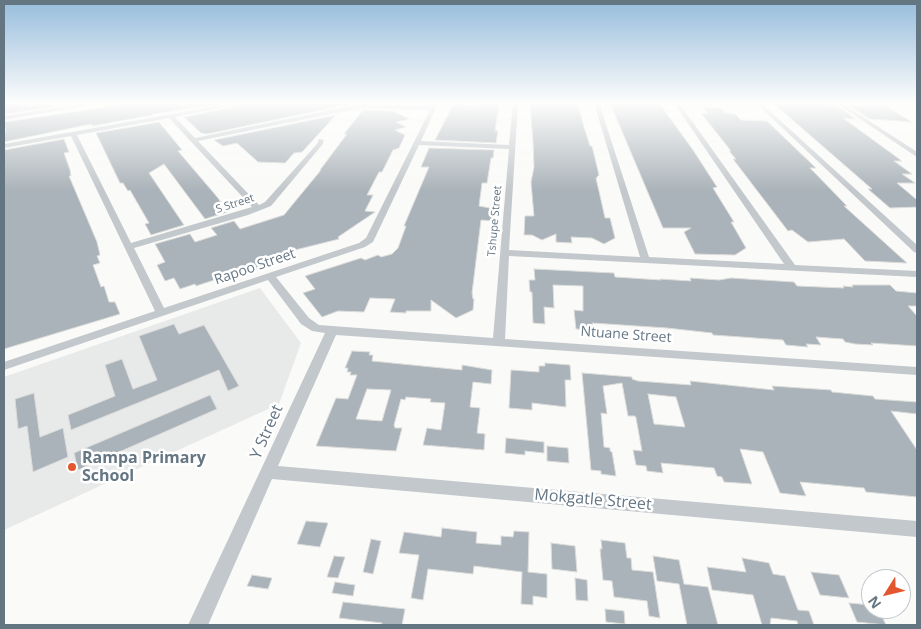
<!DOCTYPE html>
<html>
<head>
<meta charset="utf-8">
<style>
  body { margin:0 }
  #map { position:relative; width:921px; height:629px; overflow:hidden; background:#fafaf8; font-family:"Open Sans",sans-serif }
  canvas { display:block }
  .frame { position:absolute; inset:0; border:5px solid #657683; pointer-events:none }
  .north { position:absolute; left:861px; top:569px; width:50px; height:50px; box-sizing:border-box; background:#fff; border:1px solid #c1c8cd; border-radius:50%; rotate:234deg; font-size:14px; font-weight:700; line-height:20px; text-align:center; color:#657683 }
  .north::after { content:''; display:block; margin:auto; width:18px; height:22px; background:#e4572e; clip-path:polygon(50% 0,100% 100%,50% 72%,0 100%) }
</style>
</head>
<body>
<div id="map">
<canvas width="921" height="629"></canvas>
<div class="frame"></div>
<div class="north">N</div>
</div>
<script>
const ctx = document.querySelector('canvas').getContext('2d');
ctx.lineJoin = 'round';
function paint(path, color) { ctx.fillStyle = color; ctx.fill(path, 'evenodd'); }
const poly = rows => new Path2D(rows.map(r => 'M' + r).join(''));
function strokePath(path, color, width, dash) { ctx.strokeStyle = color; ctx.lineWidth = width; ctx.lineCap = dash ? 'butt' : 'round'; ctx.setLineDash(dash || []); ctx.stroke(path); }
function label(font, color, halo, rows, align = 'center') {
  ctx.font = font + ' "Open Sans",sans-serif'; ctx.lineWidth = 5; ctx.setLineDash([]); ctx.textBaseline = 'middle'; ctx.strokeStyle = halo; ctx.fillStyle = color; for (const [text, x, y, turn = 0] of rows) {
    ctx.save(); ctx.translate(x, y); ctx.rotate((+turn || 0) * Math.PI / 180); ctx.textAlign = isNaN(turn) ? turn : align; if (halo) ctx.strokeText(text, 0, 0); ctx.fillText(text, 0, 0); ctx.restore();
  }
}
paint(poly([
  [260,288,301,343,279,404,4,530,4,377]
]), '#e8e9e9');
const building = poly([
  [4,103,18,103,19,104,33,103,33,105,53,103,54,107,4,114,4,103],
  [135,103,180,103,181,105,193,103,226,103,152,114,153,115,92,126,91,124,4,142,4,132,6,132,4,122,135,103],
  [246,103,348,103,346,105,207,134,201,133,184,117,244,105,246,103],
  [483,103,499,103,495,131,498,131,496,143,435,140,453,105,481,106,483,103],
  [530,103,578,105,584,127,590,146,592,146,599,175,596,178,605,218,610,218,615,238,604,244,592,238,571,237,572,243,556,242,556,234,542,240,532,235,524,235,525,216,534,216,531,182,534,167,533,142,530,103],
  [610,103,659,103,693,150,717,187,713,188,734,222,731,222,746,248,735,255,695,254,684,232,691,228,663,228,610,103],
  [773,103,821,103,824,105,836,105,856,119,843,118,902,161,894,161,912,174,902,174,915,183,897,183,917,200,917,207,890,208,868,189,872,189,773,103],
  [849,106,887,107,912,122,870,119,849,106],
  [703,107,721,108,726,113,735,114,741,120,767,121,816,168,810,168,847,206,844,206,907,263,865,261,844,239,808,242,792,230,788,231,733,159,736,159,729,151,731,151,701,113,708,113,703,107],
  [363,110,393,111,409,119,396,122,406,127,395,130,405,135,399,148,393,150,382,172,379,172,367,195,373,195,365,211,375,212,338,237,339,239,295,250,294,249,265,258,271,265,250,272,248,269,196,286,195,284,180,289,174,278,165,281,157,265,165,262,155,244,190,234,195,242,217,235,211,228,234,221,240,229,284,215,321,170,320,170,347,134,344,134,363,110],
  [336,115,302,152,294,153,285,163,258,162,237,143,223,146,214,140,336,115],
  [159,122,182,150,178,151,218,198,227,212,205,219,164,164,149,173,184,225,151,235,145,224,149,223,130,190,128,191,123,183,120,183,96,133,159,122],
  [64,139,69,152,64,153,70,170,71,176,69,176,97,242,100,255,97,256,100,263,93,265,101,287,104,286,109,302,115,302,120,314,4,349,4,150,64,139],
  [429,148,494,150,493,158,491,158,487,183,482,183,479,206,495,209,494,221,481,220,472,293,473,299,474,299,473,310,456,318,431,300,431,311,406,311,406,313,390,312,395,299,370,298,364,312,338,311,322,317,303,293,315,289,305,276,361,258,365,260,378,255,381,257,392,254,398,248,406,226,404,226,429,167,421,167,429,148],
  [534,269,614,273,615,277,661,280,660,279,691,281,690,278,719,280,731,278,794,282,797,286,844,288,843,286,853,287,852,285,890,285,896,291,917,293,917,306,908,306,917,316,917,346,871,343,873,345,855,344,845,342,843,339,816,337,821,345,806,344,808,347,786,345,783,340,713,335,712,333,667,328,592,323,593,330,576,329,574,310,583,311,583,286,553,285,554,308,544,307,545,324,533,323,532,292,530,292,529,280,535,280,534,269],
  [174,324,179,334,204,325,239,386,228,391,219,370,71,430,68,415,115,396,105,365,122,359,133,389,157,380,139,336,174,324],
  [352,351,370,352,369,355,373,355,372,361,462,370,462,365,492,370,491,384,473,382,470,407,480,408,477,433,485,434,484,450,423,445,427,428,441,430,445,403,430,402,431,399,406,397,405,400,401,399,394,425,395,428,402,428,396,451,316,446,336,398,348,399,357,375,350,375,351,372,347,372,348,368,345,368,352,351],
  [367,389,391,390,382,421,356,419,367,389],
  [545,363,570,365,571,380,565,380,566,407,532,403,532,410,509,408,511,370,539,372,539,366,545,366,545,363],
  [582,373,632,377,632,379,638,381,691,385,690,381,774,390,772,386,831,390,832,392,873,396,875,399,917,402,917,414,891,411,917,450,917,497,866,492,864,488,800,482,806,496,780,493,763,452,740,449,752,484,724,482,722,477,717,476,714,468,661,463,663,473,647,471,646,466,636,465,633,450,642,451,636,418,635,416,628,416,622,383,603,386,607,414,601,413,604,447,610,448,610,451,612,452,616,476,601,474,601,471,591,470,582,373],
  [648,394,676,397,685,427,654,424,648,394],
  [34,393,40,437,63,428,68,457,33,472,27,426,18,429,15,399,34,393],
  [210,395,217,409,78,470,74,453,210,395],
  [506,438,544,442,544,453,525,451,525,455,505,453,506,438],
  [547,446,568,448,569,463,547,461,547,446],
  [306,521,328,523,320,547,297,544,306,521],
  [442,528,477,532,476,543,501,545,501,536,513,537,514,531,529,532,528,572,547,574,547,598,533,596,533,605,521,604,522,572,474,566,473,574,428,569,423,600,411,598,419,555,399,553,404,532,441,537,442,528],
  [371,539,381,541,373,574,363,572,371,539],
  [601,540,625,543,627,558,631,558,632,570,653,572,660,618,649,616,647,601,614,597,612,581,603,580,600,549,602,549,601,540],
  [551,543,575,546,577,572,552,569,551,543],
  [334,556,345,557,338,578,327,577,334,556],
  [653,556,679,560,684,584,708,587,718,625,687,625,679,584,657,581,653,556],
  [742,558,769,563,773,574,785,576,798,610,809,611,814,625,798,625,797,621,771,618,770,625,762,625,753,595,712,590,707,567,746,572,742,558],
  [811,572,839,575,849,598,820,595,811,572],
  [252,575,272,578,268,589,247,586,252,575],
  [575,578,587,580,588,601,576,600,575,578],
  [335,582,355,585,353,596,332,593,335,582],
  [343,602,405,609,402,625,382,625,382,623,339,618,343,602],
  [849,603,871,605,871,609,879,610,886,625,857,622,849,603],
  [605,609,624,611,625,624,606,622,605,609]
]);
paint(building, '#aab3b9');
strokePath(building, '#dcdcda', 1);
paint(poly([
  [90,103,101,103,4,120,4,116,90,103],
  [234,103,244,103,175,117,195,138,360,104,432,106,434,103,438,103,421,141,509,145,513,103,518,103,509,250,640,257,594,103,599,103,649,257,784,264,674,103,679,103,795,265,917,271,917,277,509,256,505,339,917,367,917,375,336,335,278,466,917,521,917,537,272,479,208,625,188,625,325,333,312,331,301,324,268,280,4,370,4,362,155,311,71,136,4,148,4,144,234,103],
  [360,108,430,110,366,238,359,243,164,308,134,248,248,215,271,206,322,145,324,140,319,139,317,144,265,202,259,205,198,141,360,108],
  [169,118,252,207,131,243,77,135,169,118],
  [419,145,509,149,493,338,319,325,309,318,276,277,365,247,373,242,419,145],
  [756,103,761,103,917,245,917,253,914,252,756,103],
  [836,103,842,103,917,152,917,157,836,103]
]), '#c3c8cc');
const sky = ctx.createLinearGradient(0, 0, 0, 191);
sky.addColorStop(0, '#96bcdc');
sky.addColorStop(0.54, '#fdfdfc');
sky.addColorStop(1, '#fdfdfc00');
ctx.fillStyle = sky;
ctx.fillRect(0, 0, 921, 191);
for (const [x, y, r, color] of [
  [72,467,5,"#e4572e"]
]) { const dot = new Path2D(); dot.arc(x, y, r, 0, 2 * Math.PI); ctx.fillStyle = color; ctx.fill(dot); strokePath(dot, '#fff', 2); }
label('11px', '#657683', '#fff', [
  ["S Street",235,204,-18],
  ["Tshupe Street",495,221,-85]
]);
label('14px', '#657683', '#fff', [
  ["Rapoo Street",255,267,-19],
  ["Ntuane Street",626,335,4]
]);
label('16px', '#657683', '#fff', [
  ["Y Street",267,432,-66],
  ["Mokgatle Street",593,500,5]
]);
label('bold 16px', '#657683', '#fff', [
  ["Rampa Primary",82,458],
  ["School",82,476]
], 'left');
</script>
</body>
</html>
